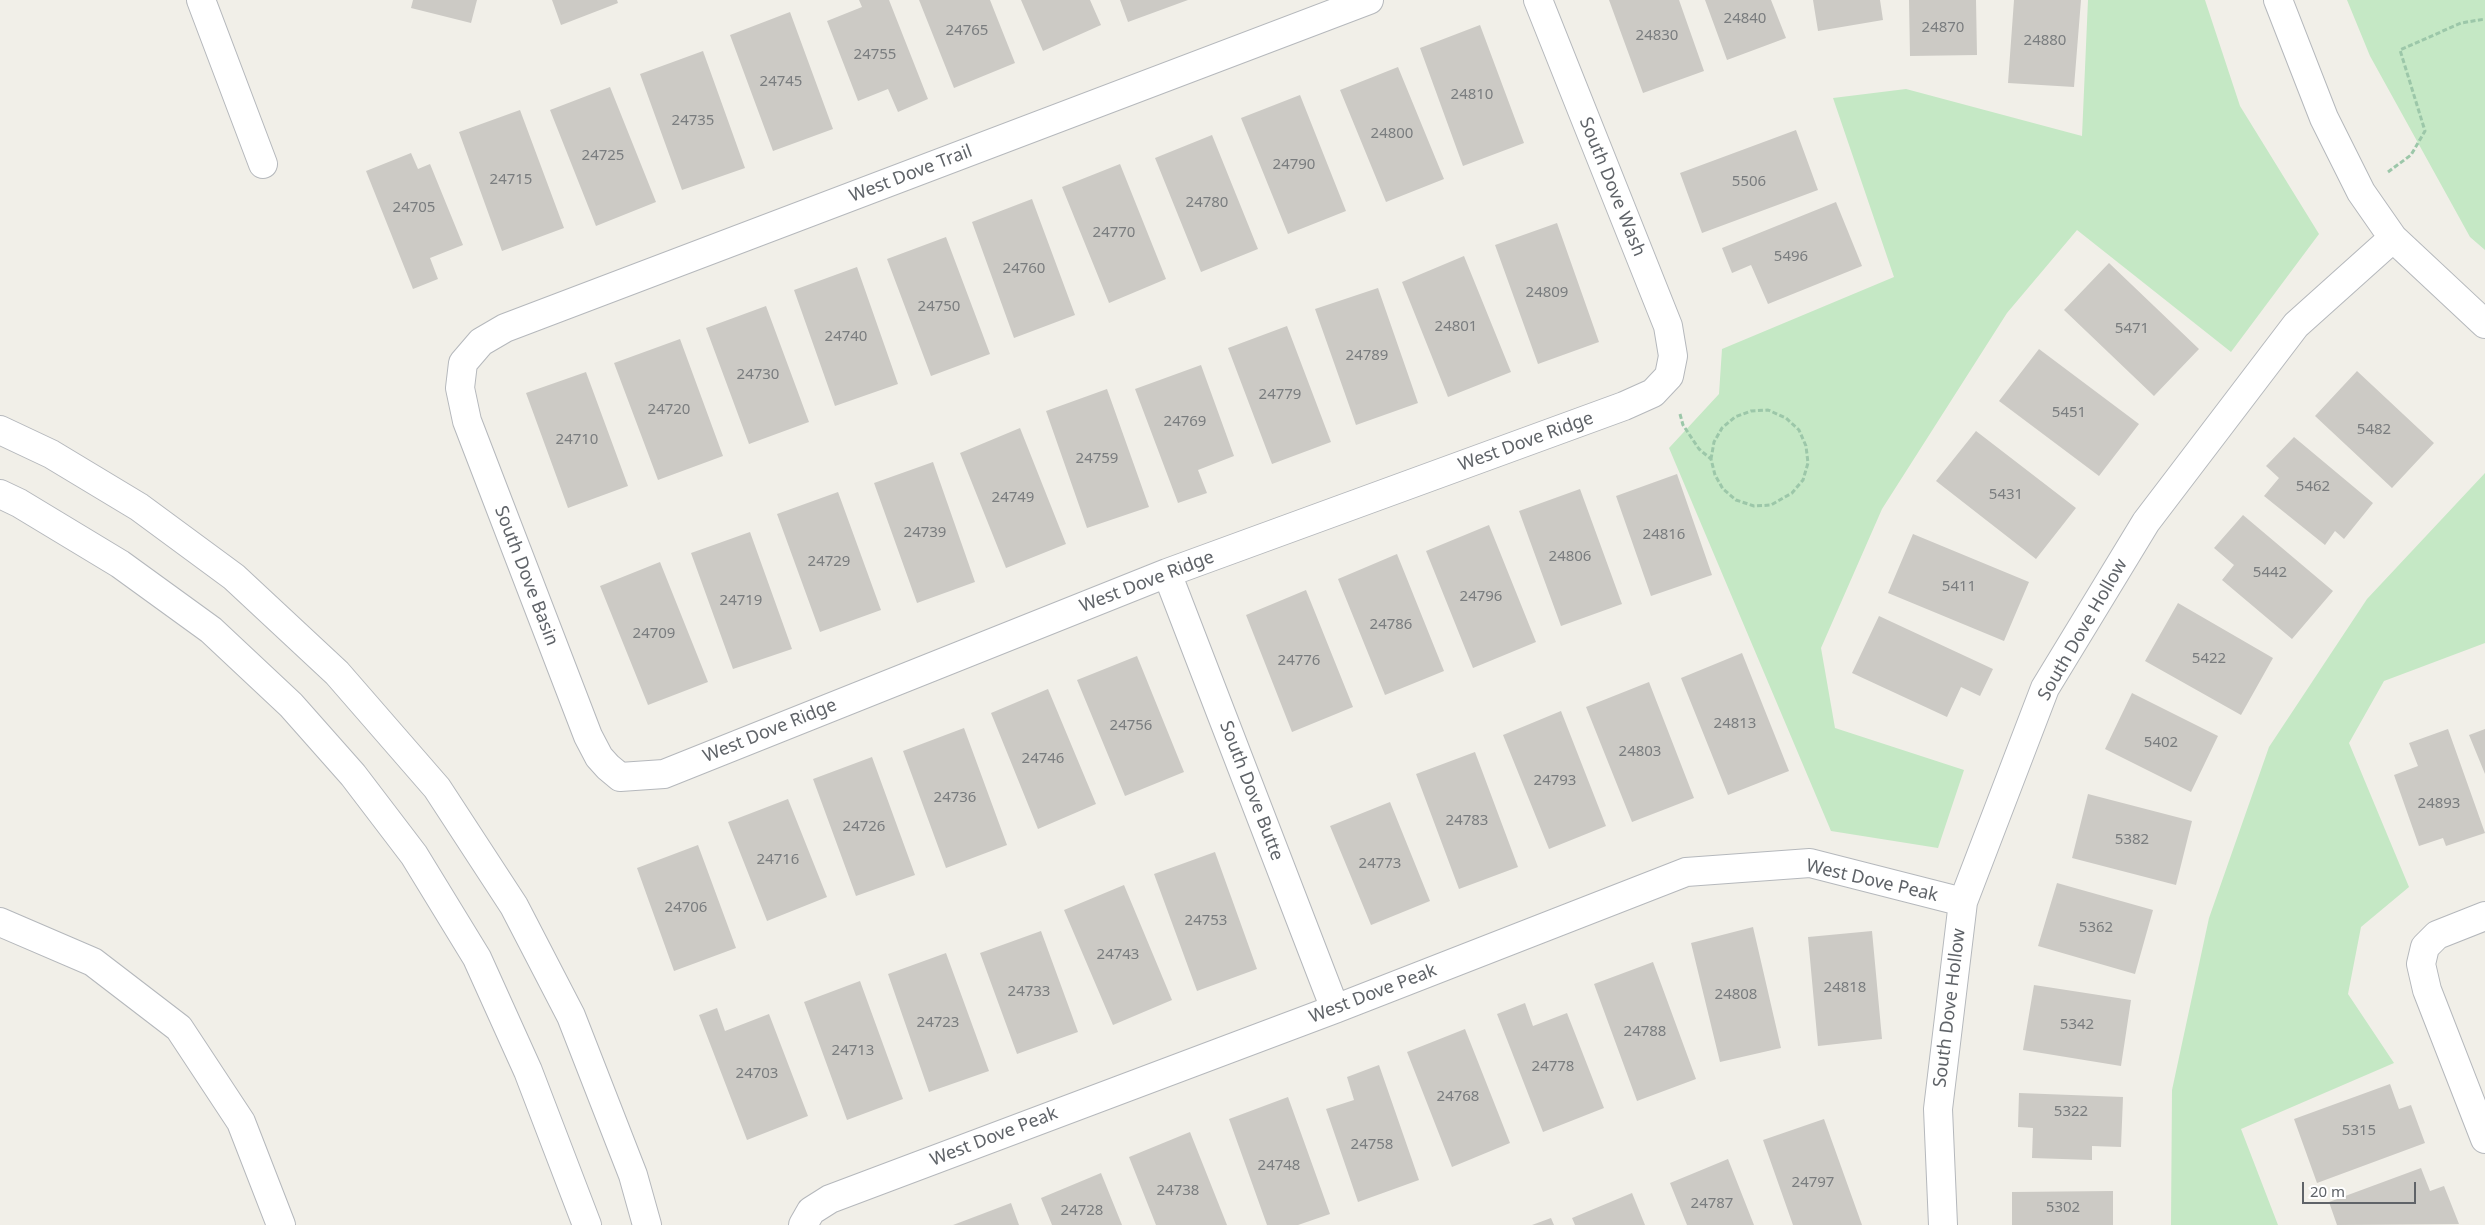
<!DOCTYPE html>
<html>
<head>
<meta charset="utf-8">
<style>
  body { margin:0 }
  #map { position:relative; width:2485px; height:1225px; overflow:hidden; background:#f1efe8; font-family:"Noto Sans",sans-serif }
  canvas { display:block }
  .scale { position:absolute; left:2302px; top:1182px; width:114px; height:22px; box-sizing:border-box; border:2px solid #5f6368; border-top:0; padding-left:6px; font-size:15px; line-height:18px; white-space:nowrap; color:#5f6368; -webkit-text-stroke:4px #fff; paint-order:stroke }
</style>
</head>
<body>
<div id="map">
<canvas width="2485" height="1225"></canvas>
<div class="scale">20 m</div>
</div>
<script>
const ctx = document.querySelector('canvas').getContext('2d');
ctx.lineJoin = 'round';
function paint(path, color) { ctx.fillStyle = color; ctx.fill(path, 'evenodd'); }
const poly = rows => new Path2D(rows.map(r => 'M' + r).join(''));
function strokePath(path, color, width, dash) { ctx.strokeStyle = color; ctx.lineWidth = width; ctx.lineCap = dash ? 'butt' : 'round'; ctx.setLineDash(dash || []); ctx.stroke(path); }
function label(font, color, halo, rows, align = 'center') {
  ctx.font = font + ' "Noto Sans",sans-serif'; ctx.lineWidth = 4; ctx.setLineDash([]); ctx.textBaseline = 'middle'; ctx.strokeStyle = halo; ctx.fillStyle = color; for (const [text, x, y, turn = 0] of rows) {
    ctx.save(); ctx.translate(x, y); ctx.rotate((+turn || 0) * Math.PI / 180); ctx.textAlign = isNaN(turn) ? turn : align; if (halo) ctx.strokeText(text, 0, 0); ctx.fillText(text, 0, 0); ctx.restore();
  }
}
paint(poly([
  [2088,0,2205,0,2240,106,2319,234,2231,352,2077,230,2007,313,1882,509,1821,648,1835,728,1964,770,1938,848,1831,831,1669,448,1719,394,1722,349,1894,277,1833,98,1906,89,2082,136],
  [2347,0,2485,0,2485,250,2470,237,2370,56],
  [2485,473,2485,643,2384,681,2349,743,2409,887,2361,927,2348,994,2394,1063,2241,1129,2278,1225,2171,1225,2172,1090,2209,918,2269,747,2367,599]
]), '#c5e8c5');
paint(poly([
  [413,0,477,0,471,23,411,8],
  [552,0,617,0,618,3,561,25],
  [859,0,889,0,928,99,898,112,888,89,858,101,827,21,862,7],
  [919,0,990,0,1015,63,954,88],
  [1021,0,1090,0,1101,25,1043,51],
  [1120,0,1188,0,1128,22],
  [1609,0,1679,0,1704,71,1643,93],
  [1705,0,1771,0,1786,38,1727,60],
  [1813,0,1880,0,1883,20,1818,31],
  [1909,0,1976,0,1977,55,1910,56],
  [2014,0,2081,0,2074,87,2008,83],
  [790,12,833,129,773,151,730,35],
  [1480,25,1524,143,1463,166,1420,48],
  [703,51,745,168,682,190,640,74],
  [1398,67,1444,179,1386,202,1340,90],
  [610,87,656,202,596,226,550,110],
  [1300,95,1346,211,1288,234,1241,118],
  [520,110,564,228,502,251,459,132],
  [1796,130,1818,190,1702,233,1680,173],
  [1212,135,1258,249,1201,272,1155,158],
  [411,153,418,169,430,164,463,245,430,258,438,279,413,289,366,171],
  [1120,164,1166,279,1109,303,1062,187],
  [1032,199,1075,315,1014,338,972,222],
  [1836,202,1862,266,1768,304,1751,265,1732,273,1722,248],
  [1557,223,1599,342,1538,364,1495,245],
  [946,237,990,354,931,376,887,259],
  [1464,256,1511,372,1448,397,1402,282],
  [2109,263,2199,349,2154,396,2064,310],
  [857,267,898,384,835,406,794,290],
  [1378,288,1418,403,1356,425,1315,309],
  [766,306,809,422,749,444,706,328],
  [1287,326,1331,442,1272,464,1228,348],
  [680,339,723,456,658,480,614,363],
  [2039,349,2139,424,2099,476,1999,401],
  [1201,365,1234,456,1198,470,1207,493,1178,503,1135,389],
  [2357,371,2434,443,2392,488,2315,416],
  [586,372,628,486,568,508,526,393],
  [1107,389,1149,507,1087,528,1046,411],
  [1020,428,1066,544,1006,568,960,453],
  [1976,431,2076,508,2036,559,1936,481],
  [2294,437,2373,503,2344,539,2335,531,2325,545,2264,496,2279,478,2266,466],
  [933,462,975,582,917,603,874,483],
  [1677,474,1712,575,1651,596,1616,496],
  [1580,489,1622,604,1561,626,1519,511],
  [838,492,881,610,820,632,777,514],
  [2243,515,2333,591,2292,639,2222,580,2234,565,2214,548],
  [1489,525,1536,642,1473,668,1426,551],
  [750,532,792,649,733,669,691,553],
  [1913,534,2029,582,2004,641,1888,593],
  [1397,554,1444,671,1385,695,1338,579],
  [660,562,708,682,648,705,600,586],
  [1306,590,1353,707,1292,732,1246,615],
  [2178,603,2273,658,2241,715,2145,661],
  [1879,616,1993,669,1980,696,1961,687,1947,717,1852,673],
  [1742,653,1789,771,1728,795,1681,678],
  [1137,656,1184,772,1125,796,1077,680],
  [1649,682,1694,798,1632,822,1586,707],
  [1048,689,1096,804,1038,829,991,713],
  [2132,693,2218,736,2191,792,2105,749],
  [1561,711,1606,826,1549,849,1503,735],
  [964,728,1007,845,946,868,903,751],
  [2448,729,2485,833,2446,846,2443,838,2419,846,2394,775,2418,766,2409,743],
  [2485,729,2485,774,2469,735],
  [1475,752,1518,867,1459,889,1416,774],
  [872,757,915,875,856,896,813,779],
  [2088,794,2192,821,2176,885,2072,858],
  [788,799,827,897,767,921,728,822],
  [1390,802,1430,901,1371,925,1330,826],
  [698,845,736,948,674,971,637,868],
  [1215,852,1257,969,1197,991,1154,874],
  [2057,883,2153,910,2135,974,2038,946],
  [1124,885,1172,1000,1113,1025,1064,910],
  [1753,927,1781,1048,1720,1062,1691,943],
  [1041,931,1078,1032,1017,1054,980,953],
  [1872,931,1882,1039,1818,1046,1808,937],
  [946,953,989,1071,929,1092,888,974],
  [1653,962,1696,1079,1637,1101,1594,984],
  [860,981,903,1099,847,1120,804,1002],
  [2034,985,2131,1000,2121,1066,2023,1050],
  [1525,1003,1533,1026,1567,1013,1604,1108,1543,1132,1497,1014],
  [717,1008,725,1031,769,1014,808,1116,747,1140,699,1015],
  [1465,1029,1510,1143,1452,1167,1407,1052],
  [1379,1065,1419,1180,1358,1202,1326,1109,1354,1100,1347,1077],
  [2390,1084,2399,1109,2411,1105,2425,1143,2317,1183,2294,1119],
  [2019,1093,2123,1097,2121,1147,2092,1146,2092,1160,2032,1158,2033,1128,2018,1127],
  [1288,1097,1330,1214,1298,1225,1267,1225,1229,1119],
  [1824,1119,1862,1225,1793,1225,1763,1140],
  [1190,1132,1227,1225,1156,1225,1129,1157],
  [1728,1159,1754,1225,1687,1225,1670,1183],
  [2421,1168,2430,1191,2444,1186,2459,1224,2337,1225,2329,1202],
  [1101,1173,1122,1225,1052,1225,1041,1198],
  [2113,1191,2113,1225,2012,1225,2012,1192],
  [1632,1193,1645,1225,1575,1225,1572,1218],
  [1011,1203,1019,1225,953,1225],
  [1551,1218,1554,1225,1532,1225]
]), '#cccac5');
const minor = poly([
  [201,0,263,164],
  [1369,0,505,328,481,342,463,363,460,388,467,421,588,736,599,757,608,767,620,777,664,774,1167,573,1624,406,1653,393,1669,376,1673,356,1668,326,1538,0],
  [2278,0,2324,118,2361,192,2393,238,2485,324],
  [0,430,51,454,139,507,234,577,337,673,437,788,514,906,571,1016,633,1175,647,1225],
  [0,494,19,503,120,564,211,630,291,705,353,775,414,855,477,958,528,1071,587,1225],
  [1167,573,1335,1009],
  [2485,916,2437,935,2425,947,2421,964,2427,990,2485,1139],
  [0,922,93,962,179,1028,241,1122,281,1225],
  [803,1225,811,1211,830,1199,1335,1009,1686,872,1810,863,1963,902],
  [1943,1225,1938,1109,1963,902,2045,688,2146,522,2296,325,2393,238]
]);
strokePath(minor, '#b5b8bc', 30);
strokePath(poly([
  [2388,172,2411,155,2425,131,2400,50,2461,23,2485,19],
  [1680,414,1683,425,1699,449,1711,459,1715,475,1723,489,1736,500,1754,506,1771,505,1792,493,1803,480,1808,463,1806,446,1799,430,1786,418,1768,410,1751,411,1735,417,1722,428,1714,442,1711,459]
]), '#9cc7a9', 3, [5, 2.5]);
strokePath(minor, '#fff', 28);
label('15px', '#7a7d7f', null, [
  ["24840",1745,19],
  ["24870",1943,28],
  ["24765",967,31],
  ["24830",1657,36],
  ["24880",2045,41],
  ["24755",875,55],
  ["24745",781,82],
  ["24810",1472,95],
  ["24735",693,121],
  ["24800",1392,134],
  ["24725",603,156],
  ["24790",1294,165],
  ["24715",511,180],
  ["5506",1749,182],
  ["24780",1207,203],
  ["24705",414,208],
  ["24770",1114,233],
  ["5496",1791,257],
  ["24760",1024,269],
  ["24809",1547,293],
  ["24750",939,307],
  ["24801",1456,327],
  ["5471",2132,329],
  ["24740",846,337],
  ["24789",1367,356],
  ["24730",758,375],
  ["24779",1280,395],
  ["24720",669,410],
  ["5451",2069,413],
  ["24769",1185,422],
  ["5482",2374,430],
  ["24710",577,440],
  ["24759",1097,459],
  ["5462",2313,487],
  ["5431",2006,495],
  ["24749",1013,498],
  ["24739",925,533],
  ["24816",1664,535],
  ["24806",1570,557],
  ["24729",829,562],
  ["5442",2270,573],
  ["5411",1959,587],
  ["24796",1481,597],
  ["24719",741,601],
  ["24786",1391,625],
  ["24709",654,634],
  ["5422",2209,659],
  ["24776",1299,661],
  ["24813",1735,724],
  ["24756",1131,726],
  ["5402",2161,743],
  ["24803",1640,752],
  ["24746",1043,759],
  ["24793",1555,781],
  ["24736",955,798],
  ["24893",2439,804],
  ["24783",1467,821],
  ["24726",864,827],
  ["5382",2132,840],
  ["24716",778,860],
  ["24773",1380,864],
  ["24706",686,908],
  ["24753",1206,921],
  ["5362",2096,928],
  ["24743",1118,955],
  ["24818",1845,988],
  ["24733",1029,992],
  ["24808",1736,995],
  ["24723",938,1023],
  ["5342",2077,1025],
  ["24788",1645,1032],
  ["24713",853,1051],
  ["24778",1553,1067],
  ["24703",757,1074],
  ["24768",1458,1097],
  ["5322",2071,1112],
  ["5315",2359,1131],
  ["24758",1372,1145],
  ["24748",1279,1166],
  ["24797",1813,1183],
  ["24738",1178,1191],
  ["24787",1712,1204],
  ["5302",2063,1208],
  ["24728",1082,1211]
]);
label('18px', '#5f6368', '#fff', [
  ["West Dove Trail",911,174,-21],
  ["South Dove Wash",1612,187,68],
  ["West Dove Ridge",1526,442,-20],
  ["South Dove Basin",526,576,69],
  ["West Dove Ridge",1147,582,-21],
  ["South Dove Hollow",2083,630,-60],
  ["West Dove Ridge",770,731,-22],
  ["South Dove Butte",1251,791,69],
  ["West Dove Peak",1872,881,13],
  ["West Dove Peak",1373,994,-21],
  ["South Dove Hollow",1950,1008,-83],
  ["West Dove Peak",994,1137,-21]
]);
</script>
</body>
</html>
